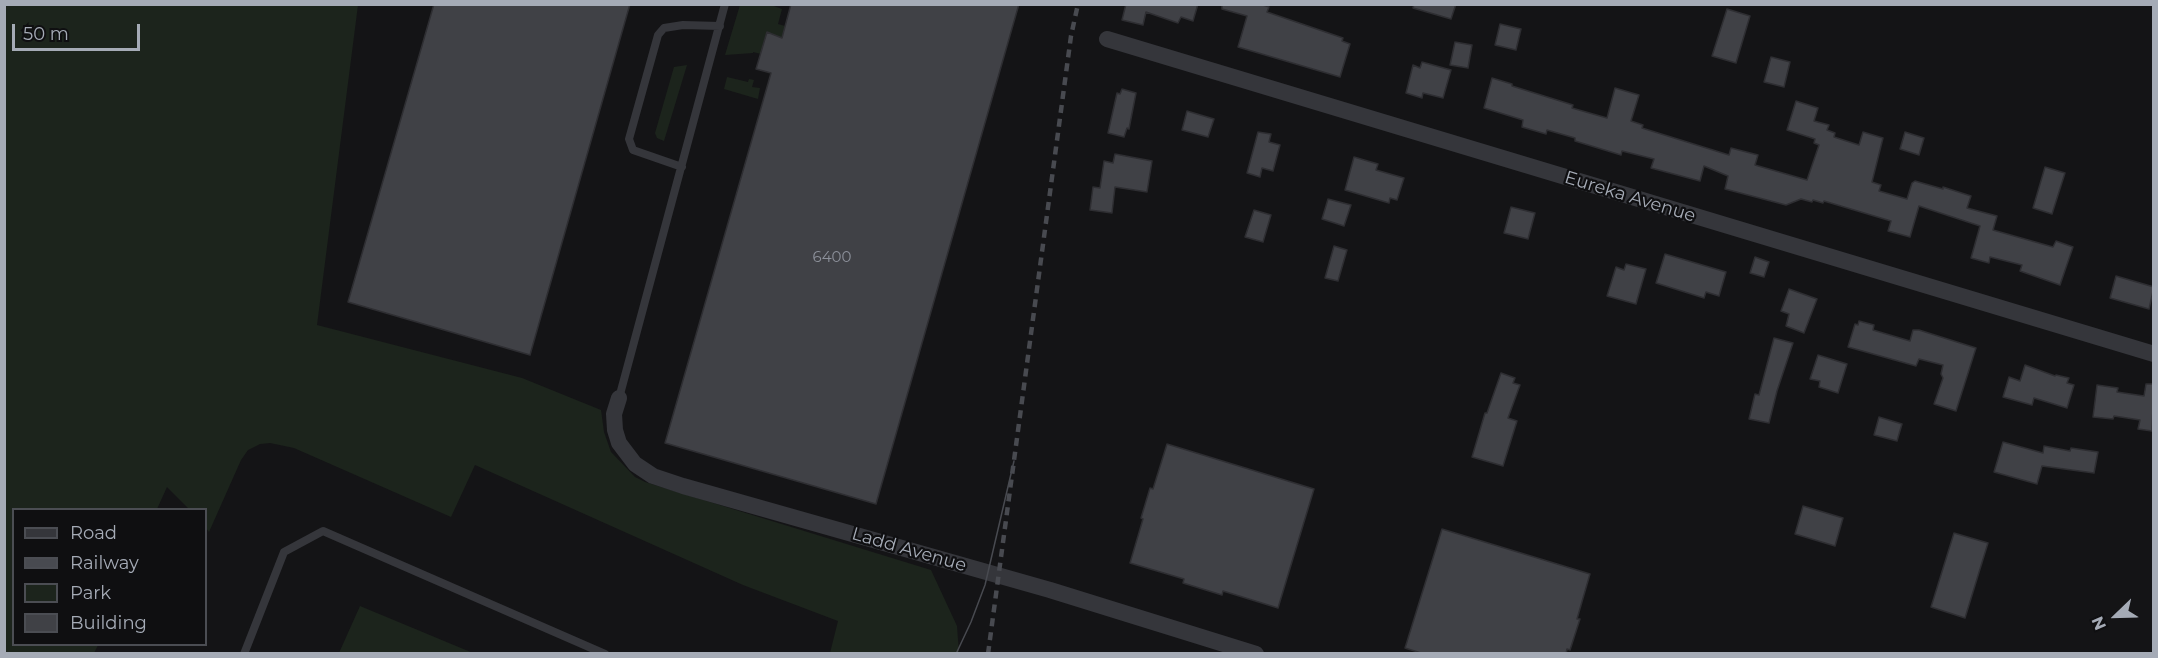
<!DOCTYPE html>
<html>
<head>
<meta charset="utf-8">
<style>
  body { margin:0 }
  #map { position:relative; width:2158px; height:658px; overflow:hidden; background:#141416; font-family:Montserrat,sans-serif }
  canvas { display:block }
  .frame { position:absolute; inset:0; border:6px solid #a5abb6; pointer-events:none }
  .legend { position:absolute; left:12px; top:508px; width:195px; height:138px; box-sizing:border-box; background:#0f0f11; border:2px solid #4b4d53; margin:0; padding:8px 10px; list-style:none; font-size:18px; color:#a5abb6 }
  .legend li { display:flex; align-items:center; gap:12px; height:30px }
  .legend b { width:30px; border:2px solid #4b4d53 }
  .north { position:absolute; left:2086px; top:586px; width:60px; height:60px; -webkit-text-stroke:4px #0f0f11; paint-order:stroke; rotate:247deg; font-size:16px; font-weight:700; line-height:24px; text-align:center; color:#a5abb6 }
  .north::after { content:''; display:block; margin:auto; width:21px; height:27px; background:#a5abb6; clip-path:polygon(50% 0,100% 100%,50% 72%,0 100%) }
  .scale { position:absolute; left:12px; top:24px; width:128px; height:27px; box-sizing:border-box; border:3px solid #a5abb6; border-top:0; padding-left:8px; font-size:18px; line-height:21px; white-space:nowrap; color:#a5abb6; -webkit-text-stroke:4px #0f0f11; paint-order:stroke }
</style>
</head>
<body>
<div id="map">
<canvas width="2158" height="658"></canvas>
<div class="frame"></div>
<ul class="legend">
<li><b style="height:8px;background:#35363b"></b>Road</li>
<li><b style="height:8px;background:#484a50"></b>Railway</li>
<li><b style="height:16px;background:#1c241c"></b>Park</li>
<li><b style="height:16px;background:#404146"></b>Building</li>
</ul>
<div class="north">N</div>
<div class="scale">50 m</div>
</div>
<script>
const ctx = document.querySelector('canvas').getContext('2d');
ctx.lineJoin = 'round';
function paint(path, color) { ctx.fillStyle = color; ctx.fill(path, 'evenodd'); }
const poly = rows => new Path2D(rows.map(r => 'M' + r).join(''));
function strokePath(path, color, width, dash) { ctx.strokeStyle = color; ctx.lineWidth = width; ctx.lineCap = dash ? 'butt' : 'round'; ctx.setLineDash(dash || []); ctx.stroke(path); }
function label(font, color, halo, rows, align = 'center') {
  ctx.font = font + ' Montserrat,sans-serif'; ctx.lineWidth = 4.5; ctx.setLineDash([]); ctx.textBaseline = 'middle'; ctx.strokeStyle = halo; ctx.fillStyle = color; for (const [text, x, y, turn = 0] of rows) {
    ctx.save(); ctx.translate(x, y); ctx.rotate((+turn || 0) * Math.PI / 180); ctx.textAlign = isNaN(turn) ? turn : align; if (halo) ctx.strokeText(text, 0, 0); ctx.fillText(text, 0, 0); ctx.restore();
  }
}
paint(poly([
  [4,5,358,5,317,325,522,378,601,410,604,432,611,452,635,477,645,482,931,570,957,626,959,653,830,653,838,621,743,585,475,465,451,517,294,448,270,443,260,444,248,450,241,460,209,532,206,528,206,510,189,509,167,487,157,509,14,510,14,644,98,645,94,653,5,653],
  [740,5,771,5,782,9,778,24,785,26,782,38,767,33,761,54,753,52,753,53,725,55],
  [687,65,664,141,657,138,655,133,674,67],
  [727,77,748,82,749,79,754,80,752,87,760,88,758,99,724,89],
  [360,606,473,653,339,653]
]), '#1c241c');
const building = poly([
  [434,4,630,4,530,355,348,302,434,4],
  [791,4,1019,4,876,504,665,443,771,73,756,69,767,32,782,38,791,4],
  [1126,4,1198,4,1193,21,1181,17,1178,23,1146,12,1143,25,1122,20,1126,4],
  [1222,4,1260,4,1269,7,1267,12,1343,38,1342,41,1350,44,1340,77,1238,47,1247,16,1222,9,1222,4],
  [1414,4,1456,4,1451,19,1413,8,1414,4],
  [1727,9,1750,16,1736,63,1712,56,1727,9],
  [1500,24,1521,29,1516,50,1495,45,1500,24],
  [1455,42,1472,45,1468,68,1450,65,1455,42],
  [1771,57,1790,62,1784,87,1764,82,1771,57],
  [1422,62,1451,70,1443,98,1423,93,1422,98,1406,93,1413,65,1420,68,1422,62],
  [1492,78,1512,84,1512,86,1573,105,1572,108,1607,118,1615,88,1639,95,1631,121,1643,125,1642,128,1729,155,1731,148,1758,155,1755,165,1807,180,1819,145,1814,143,1815,139,1787,130,1796,101,1818,108,1814,121,1829,125,1827,130,1835,133,1834,137,1859,145,1863,132,1883,138,1872,182,1881,185,1879,191,1907,199,1912,183,1915,181,1943,189,1943,187,1971,196,1967,208,1997,216,1993,230,2053,247,2056,241,2073,247,2060,285,2020,271,2022,265,1990,257,1989,263,1971,258,1980,226,1919,206,1910,237,1888,231,1891,221,1824,201,1823,203,1813,200,1812,202,1801,199,1786,205,1725,189,1728,176,1704,166,1700,181,1651,168,1654,159,1622,151,1621,155,1575,141,1575,138,1547,130,1546,134,1522,127,1523,120,1484,108,1492,78],
  [1122,89,1136,93,1129,129,1127,128,1124,137,1108,133,1117,93,1120,94,1122,89],
  [1187,111,1214,119,1208,137,1182,130,1187,111],
  [1258,132,1271,134,1269,142,1280,145,1273,171,1262,168,1260,177,1247,173,1258,132],
  [1905,132,1924,138,1919,155,1900,149,1905,132],
  [1115,154,1152,161,1147,192,1115,187,1112,213,1090,210,1093,187,1100,188,1104,161,1113,163,1115,154],
  [1354,157,1378,164,1376,170,1404,178,1397,200,1390,198,1389,203,1345,190,1354,157],
  [2045,167,2065,173,2052,214,2033,208,2045,167],
  [1328,199,1351,205,1344,226,1322,219,1328,199],
  [1511,207,1535,213,1528,239,1504,233,1511,207],
  [1254,210,1271,215,1263,242,1245,237,1254,210],
  [1334,246,1347,250,1338,281,1325,278,1334,246],
  [1665,254,1726,272,1719,296,1706,292,1704,298,1656,283,1665,254],
  [1755,257,1769,262,1764,277,1750,273,1755,257],
  [1626,264,1646,269,1636,304,1607,296,1616,267,1624,270,1626,264],
  [2116,276,2154,287,2149,309,2110,298,2116,276],
  [1789,289,1817,299,1804,333,1786,326,1789,314,1781,311,1789,289],
  [1859,321,1874,325,1873,330,1910,341,1913,330,1919,330,1976,348,1956,411,1934,404,1943,378,1941,374,1943,365,1919,359,1916,366,1848,347,1855,324,1858,325,1859,321],
  [1774,338,1793,343,1777,391,1769,423,1749,419,1755,394,1759,395,1774,338],
  [1818,355,1847,364,1838,393,1819,387,1820,381,1810,379,1818,355],
  [2025,365,2055,376,2056,375,2069,378,2067,383,2074,385,2067,408,2034,398,2032,405,2003,397,2009,377,2020,381,2025,365],
  [1501,373,1515,378,1513,383,1520,385,1508,418,1517,421,1503,466,1472,457,1485,413,1487,413,1501,373],
  [2146,384,2154,384,2152,431,2138,429,2140,420,2114,416,2113,419,2093,417,2097,385,2118,388,2117,392,2144,396,2146,384],
  [1879,417,1902,424,1897,441,1874,435,1879,417],
  [2003,442,2043,453,2044,446,2070,451,2071,448,2098,452,2094,473,2042,466,2037,484,1994,472,2003,442],
  [1167,444,1314,489,1278,608,1223,591,1222,595,1183,583,1184,579,1130,563,1143,519,1141,518,1150,488,1153,489,1167,444],
  [1803,506,1843,518,1835,546,1795,534,1803,506],
  [1442,529,1590,574,1577,619,1580,619,1570,650,1567,649,1566,654,1424,654,1405,648,1442,529],
  [1954,533,1988,543,1965,618,1931,607,1954,533]
]);
paint(building, '#404146');
strokePath(building, '#2e2e32', 1.5);
strokePath(poly([
  [682,167,633,150,629,139,658,35,664,28,683,25,720,26],
  [619,398,725,4],
  [244,654,284,552,323,531,605,654]
]), '#35363b', 8);
strokePath(poly([
  [1107,39,2154,354],
  [619,398,614,414,615,430,619,443,635,464,653,476,683,486,1050,590,1256,654]
]), '#35363b', 16);
strokePath(poly([
  [956,654,971,622,985,585,1014,461]
]), '#484a50', 1.5);
strokePath(poly([
  [988,654,1071,36,1078,4]
]), '#484a50', 4.5, [8, 6]);
label('15px', '#8c909a', null, [
  ["6400",832,258]
]);
label('18px', '#a5abb6', '#0f0f11', [
  ["Eureka Avenue",1630,197,17],
  ["Ladd Avenue",909,550,16]
]);
</script>
</body>
</html>
